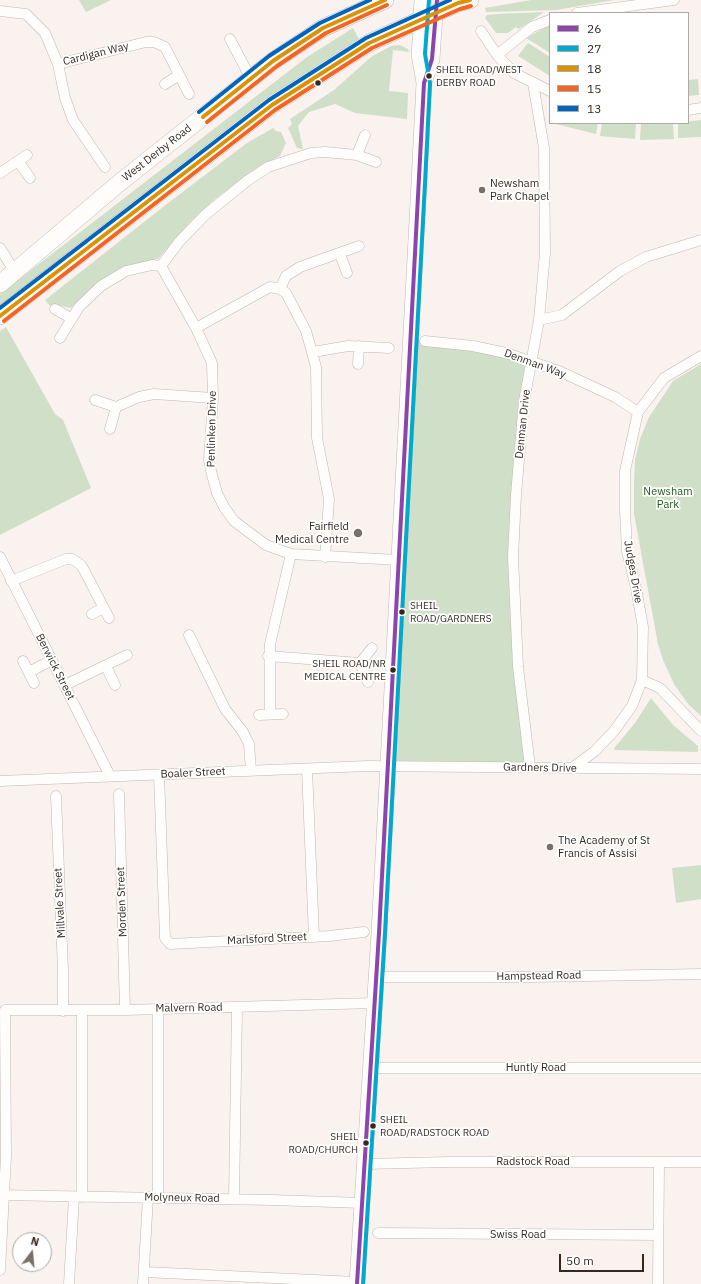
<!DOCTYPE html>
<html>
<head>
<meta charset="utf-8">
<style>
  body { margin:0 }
  #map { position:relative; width:701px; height:1284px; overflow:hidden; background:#faf2ee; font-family:"IBM Plex Sans",sans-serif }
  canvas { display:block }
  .legend { position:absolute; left:549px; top:12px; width:140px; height:112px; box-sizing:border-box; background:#fff; border:1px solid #aea9a6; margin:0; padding:5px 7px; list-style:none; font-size:12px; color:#352821 }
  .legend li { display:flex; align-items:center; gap:8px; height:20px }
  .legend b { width:20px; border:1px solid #aea9a6 }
  .north { position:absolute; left:12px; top:1232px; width:40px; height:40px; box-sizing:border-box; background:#fff; border:1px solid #aea9a6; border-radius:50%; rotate:16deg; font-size:11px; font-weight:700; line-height:16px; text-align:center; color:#352821 }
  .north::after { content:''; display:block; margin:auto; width:14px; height:18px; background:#7a6f69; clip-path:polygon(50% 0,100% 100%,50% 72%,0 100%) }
  .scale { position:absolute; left:559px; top:1254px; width:85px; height:18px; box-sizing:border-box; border:2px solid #352821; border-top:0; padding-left:5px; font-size:12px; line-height:14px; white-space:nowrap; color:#352821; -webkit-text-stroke:3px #fff; paint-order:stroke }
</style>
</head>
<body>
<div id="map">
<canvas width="701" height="1284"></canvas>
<ul class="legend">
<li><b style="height:5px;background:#8e44ad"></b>26</li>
<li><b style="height:5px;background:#00a9ce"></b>27</li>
<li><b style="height:5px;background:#da9305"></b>18</li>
<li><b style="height:5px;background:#f26522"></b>15</li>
<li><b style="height:5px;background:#0065bd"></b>13</li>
</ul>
<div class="north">N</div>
<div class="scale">50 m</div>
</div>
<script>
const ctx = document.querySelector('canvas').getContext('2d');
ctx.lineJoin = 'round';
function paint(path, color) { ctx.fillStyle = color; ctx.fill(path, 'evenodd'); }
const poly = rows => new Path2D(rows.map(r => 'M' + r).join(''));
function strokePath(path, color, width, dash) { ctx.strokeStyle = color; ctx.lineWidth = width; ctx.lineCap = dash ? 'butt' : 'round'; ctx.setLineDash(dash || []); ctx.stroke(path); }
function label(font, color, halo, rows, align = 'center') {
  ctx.font = font + ' "IBM Plex Sans",sans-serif'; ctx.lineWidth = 3.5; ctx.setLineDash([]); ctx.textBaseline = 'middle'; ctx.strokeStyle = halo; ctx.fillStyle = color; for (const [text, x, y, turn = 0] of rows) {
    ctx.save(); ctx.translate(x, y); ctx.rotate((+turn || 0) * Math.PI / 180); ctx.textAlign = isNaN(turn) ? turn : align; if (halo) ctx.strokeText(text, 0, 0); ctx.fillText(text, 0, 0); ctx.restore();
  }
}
paint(poly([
  [79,0,111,0,86,12],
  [531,0,614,0,556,10,486,12,485,8],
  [544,12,519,29,516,27,508,33,496,33,485,18,487,15,498,14],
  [550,25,550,53,526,38],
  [353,28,360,41,0,305,0,294,307,57],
  [528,43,550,57,550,76,518,56],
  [400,45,408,49,409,52,393,50,389,91,408,93,407,119,355,113,335,104,309,112,298,126,303,149,297,148,288,128,292,124,290,119,334,90,371,57,391,46],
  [698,79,699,95,688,96,688,80],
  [701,120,701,137,678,138,678,123],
  [552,123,598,123,596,134],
  [602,123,636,123,635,139,600,136],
  [641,123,673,123,674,139,640,140],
  [273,128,276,131,281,132,286,143,280,156,257,168,215,199,191,221,158,259,124,267,110,274,89,290,71,308,57,305,51,307,45,300,163,207,247,143],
  [6,327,55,414,63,420,91,488,0,535,0,331],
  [410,340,531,361,513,557,530,767,387,766],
  [701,364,701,716,688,704,674,684,663,660,658,644,634,514,634,483,635,460,640,439,649,417,673,381],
  [651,698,673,725,698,746,698,752,614,750,615,747,635,723],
  [701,865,701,899,676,903,672,868]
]), '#d0dfc8');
const minor = poly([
  [0,11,26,14,45,33,58,64,146,42,154,42,165,47,189,94],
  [577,13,674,0],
  [481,31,497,55,514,73,550,91],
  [230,39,251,79],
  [497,55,532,27,550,20],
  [58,64,65,98,73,120,105,167],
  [165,84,179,75],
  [688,110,701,108],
  [365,135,357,155,376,162],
  [357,155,325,152,311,153,268,167,247,181,205,215,179,242,161,266,196,328,212,363,213,398,209,460,211,471,217,493,224,507,234,521,266,545,291,554,398,560],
  [18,161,30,178],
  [0,173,27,155],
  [0,248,15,272],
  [340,254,347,273],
  [280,289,286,276,300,267,359,246],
  [55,309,72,319],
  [539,320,562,315,620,271,646,257,701,240],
  [196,328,270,287,280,289,286,293,306,331,316,367,317,438,329,499,325,557],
  [60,338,79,307,101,286,126,271,152,265,161,266],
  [425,341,473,346,506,353,559,371,615,397,638,412],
  [313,352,348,346,389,348],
  [358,364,359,346],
  [95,400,116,407,139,397,154,394,213,398],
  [110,429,116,407],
  [0,557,110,776],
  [11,581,66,559,72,559,81,565,84,570,109,618],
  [92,614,103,608],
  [189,635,225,709,243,732,249,744,251,770],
  [268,656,360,663],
  [23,661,34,683],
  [106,666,115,685],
  [29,672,52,660],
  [642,680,660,688,701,731],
  [368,682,360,663,372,648],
  [65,685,127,655],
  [270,714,270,644,291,554],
  [259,715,283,714],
  [530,767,518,667,513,557,516,495,524,401,539,320,545,253,544,148,533,83],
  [572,768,595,751,614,731,632,706,642,680,643,627,636,588,627,551,625,510,625,471,638,412,664,378,701,356],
  [307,769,314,937],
  [159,775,165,938,170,944,329,936,364,932],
  [0,781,367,766,701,769],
  [119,794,125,1010],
  [56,796,63,971,63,1011],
  [376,977,530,977,701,974],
  [5,1010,125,1010,374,1003],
  [371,1068,701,1068],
  [365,1164,448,1162,701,1162],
  [0,1195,272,1200,363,1203],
  [82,1197,82,1010],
  [158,1198,158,1009],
  [234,1199,237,1007],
  [378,1233,658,1235],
  [0,1270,6,1156,5,1010],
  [144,1272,357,1282],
  [69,1284,74,1197],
  [143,1284,148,1197],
  [658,1284,659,1162]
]);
const secondary = poly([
  [425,80,432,59,435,13],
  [357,1284,379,933,419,183,424,83,419,54,422,19]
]);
const trunk = poly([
  [422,19,423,0],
  [0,284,118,184,273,61,323,28,385,0],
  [0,316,272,105,369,43,458,3,470,0]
]);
strokePath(minor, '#c0b7b1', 11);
strokePath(secondary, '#c0b7b1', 16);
strokePath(trunk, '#c0b7b1', 18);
strokePath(minor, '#fefdfc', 10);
strokePath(secondary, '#fefdfc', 15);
strokePath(trunk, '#fefdfc', 17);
strokePath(poly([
  [357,1284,379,933,424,83,432,59,437,0]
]), '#8e44ad', 4);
strokePath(poly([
  [363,1284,385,933,425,183,430,83,425,54,429,0]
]), '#00a9ce', 4);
strokePath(poly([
  [203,117,273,61,323,28,385,0],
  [0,316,272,105,369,43,458,3,470,0]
]), '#da9305', 4);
strokePath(poly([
  [207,122,277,66,326,33,387,5],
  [4,321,275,110,372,48,460,9,471,6]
]), '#f26522', 4);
strokePath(poly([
  [199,112,269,56,320,23,370,0],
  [0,308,269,100,366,38,450,0]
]), '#0065bd', 4);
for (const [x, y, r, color] of [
  [429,76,3.5,"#352821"],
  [318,83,3.5,"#352821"],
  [482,190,4,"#7a6f69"],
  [358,533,5,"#7a6f69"],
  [402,612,3.5,"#352821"],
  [393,670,3.5,"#352821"],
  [550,847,4,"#7a6f69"],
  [373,1126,3.5,"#352821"],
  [366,1143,3.5,"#352821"]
]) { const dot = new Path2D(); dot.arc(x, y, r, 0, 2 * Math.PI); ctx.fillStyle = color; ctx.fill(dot); strokePath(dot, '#fff', 1.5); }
label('10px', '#352821', '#fff', [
  ["SHEIL ROAD/WEST",436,70],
  ["DERBY ROAD",436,83],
  ["SHEIL",410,606],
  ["ROAD/GARDNERS",410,619],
  ["SHEIL ROAD/NR",386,664,"right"],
  ["MEDICAL CENTRE",386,677,"right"],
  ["SHEIL",380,1120],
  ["ROAD/RADSTOCK ROAD",380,1133],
  ["SHEIL",358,1137,"right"],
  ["ROAD/CHURCH",358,1150,"right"]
], 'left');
label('11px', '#352821', '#fff', [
  ["Cardigan Way",96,54,-14],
  ["West Derby Road",157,153,-38],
  ["Denman Way",535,364,20],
  ["Denman Drive",523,424,-84],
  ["Penlinken Drive",212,429,-89],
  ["Judges Drive",633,572,80],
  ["Berwick Street",55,667,63],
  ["Gardners Drive",540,768,1],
  ["Boaler Street",193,773,-3],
  ["Morden Street",122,902,-92],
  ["Millvale Street",60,903,-93],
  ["Marlsford Street",267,939,-3],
  ["Hampstead Road",539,976,-1],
  ["Malvern Road",189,1008,-1],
  ["Huntly Road",536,1068],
  ["Radstock Road",533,1162],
  ["Molyneux Road",182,1198,1],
  ["Swiss Road",518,1235]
]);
label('11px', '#352821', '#fff', [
  ["Newsham",490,184],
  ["Park Chapel",490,197],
  ["Fairfield",349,527,"right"],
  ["Medical Centre",349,540,"right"],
  ["The Academy of St",558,841],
  ["Francis of Assisi",558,854]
], 'left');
label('11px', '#1f5718', '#fff', [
  ["Newsham",668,492],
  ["Park",668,505]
]);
</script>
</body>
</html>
